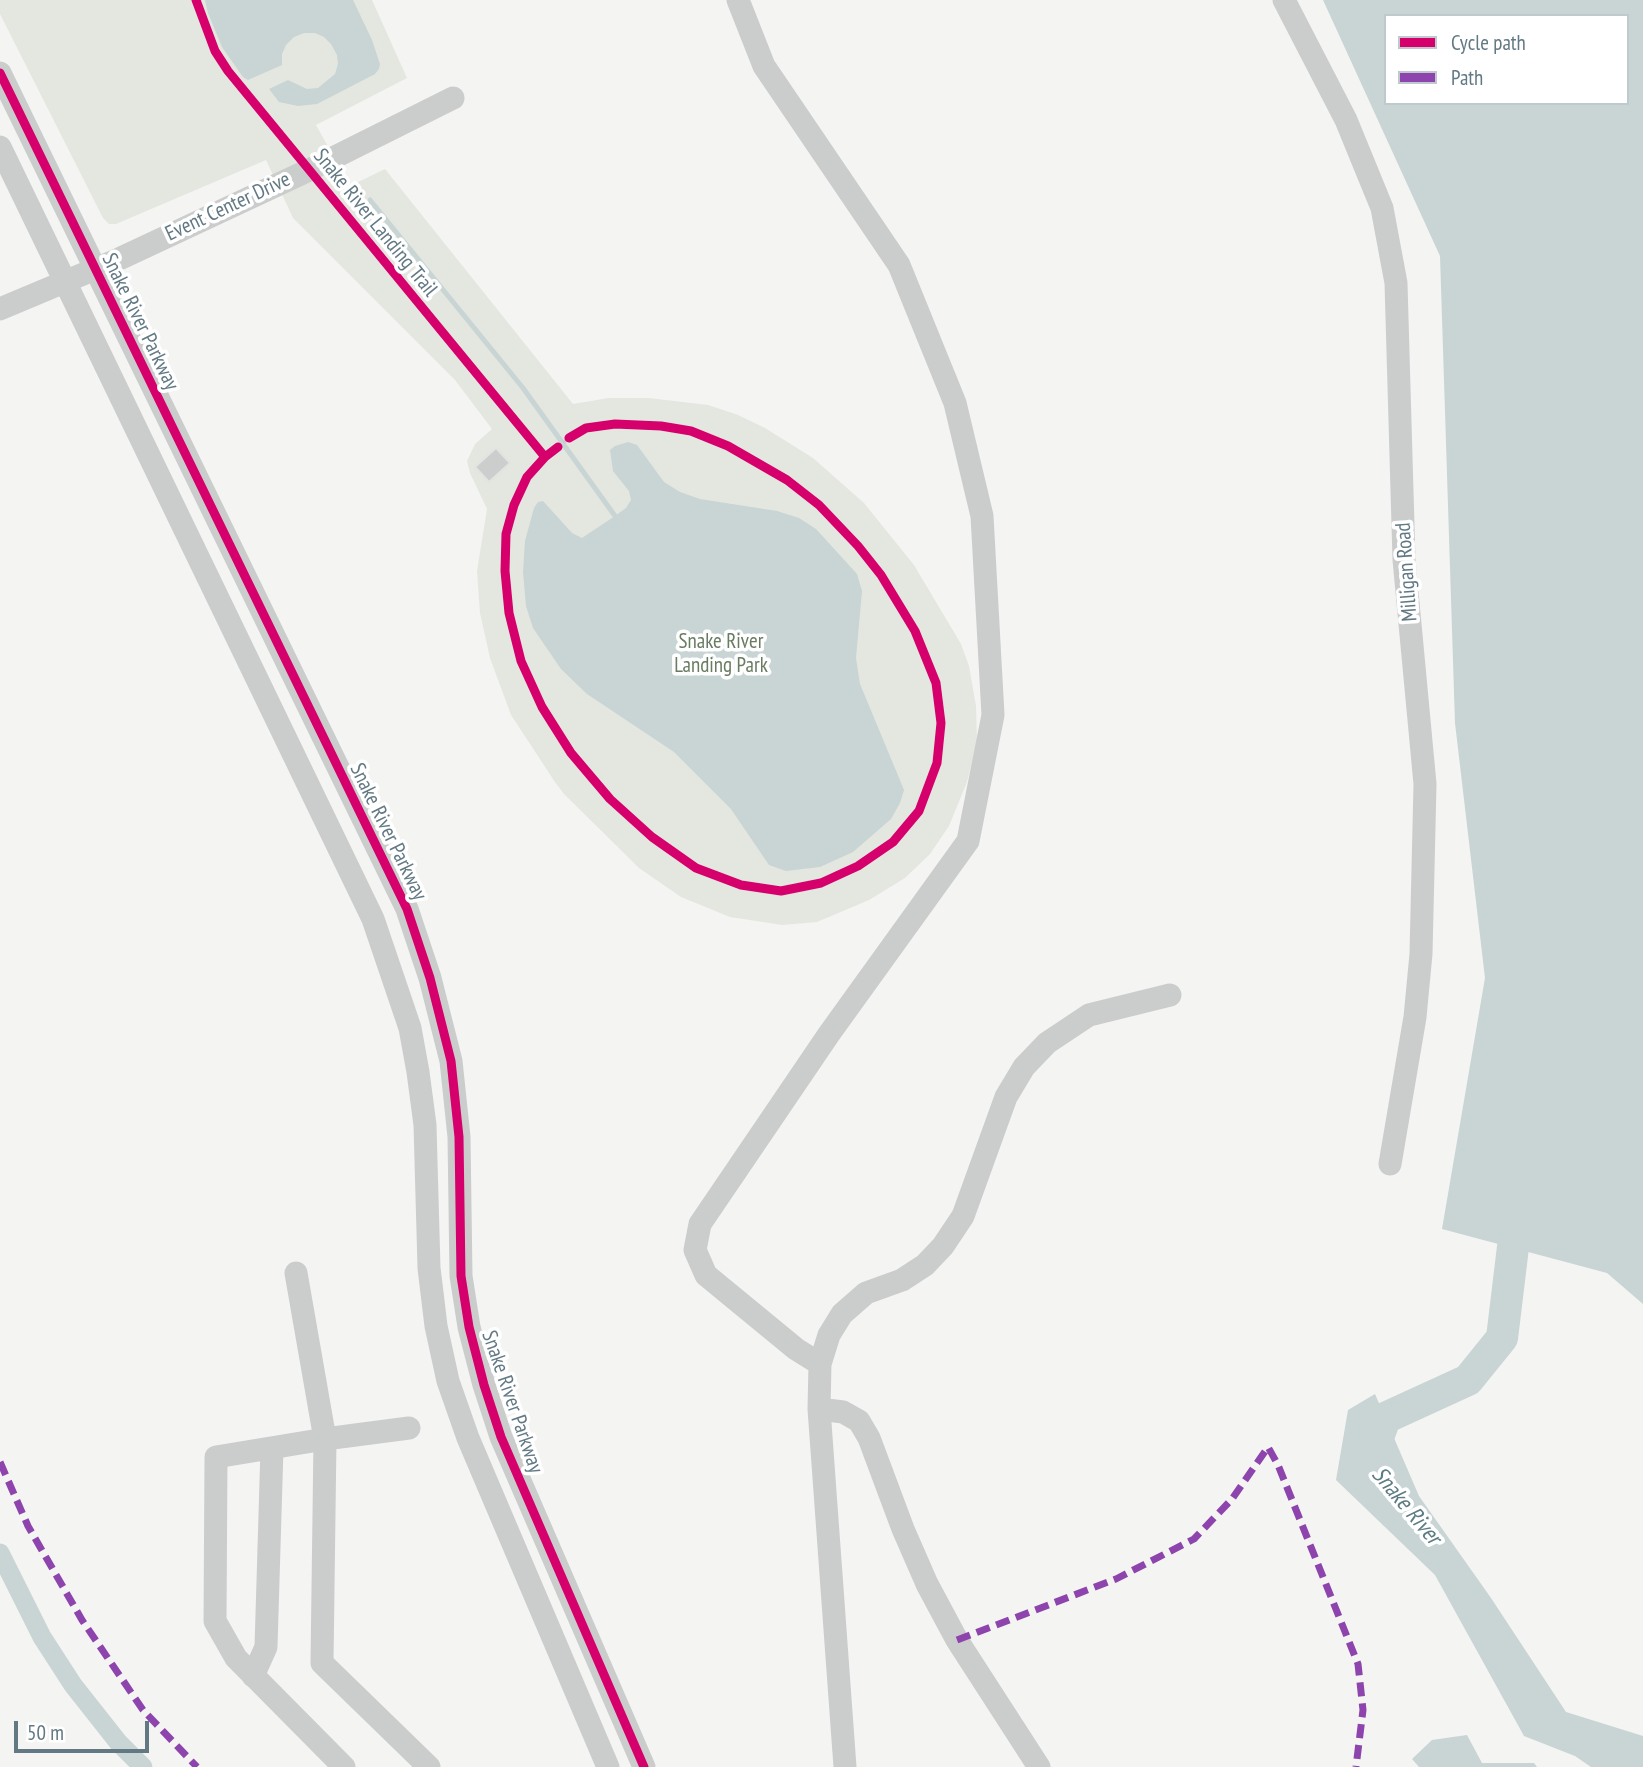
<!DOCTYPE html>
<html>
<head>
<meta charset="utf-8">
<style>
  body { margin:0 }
  #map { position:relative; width:1643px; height:1767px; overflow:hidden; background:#f4f4f2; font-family:"PT Sans Narrow",sans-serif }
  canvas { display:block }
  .legend { position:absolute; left:1384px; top:14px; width:245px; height:91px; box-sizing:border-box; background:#fff; border:2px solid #c0c9ce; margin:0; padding:9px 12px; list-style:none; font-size:21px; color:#627984 }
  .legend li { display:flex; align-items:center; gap:14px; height:35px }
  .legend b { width:35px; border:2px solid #c0c9ce }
  .scale { position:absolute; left:14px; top:1721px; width:135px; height:32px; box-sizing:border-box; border:4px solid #627984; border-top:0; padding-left:9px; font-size:21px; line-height:24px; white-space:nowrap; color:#627984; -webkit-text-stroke:5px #fff; paint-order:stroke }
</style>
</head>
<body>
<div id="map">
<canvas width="1643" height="1767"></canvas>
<ul class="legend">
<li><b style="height:9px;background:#d6006c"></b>Cycle path</li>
<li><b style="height:9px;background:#8e44ad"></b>Path</li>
</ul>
<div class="scale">50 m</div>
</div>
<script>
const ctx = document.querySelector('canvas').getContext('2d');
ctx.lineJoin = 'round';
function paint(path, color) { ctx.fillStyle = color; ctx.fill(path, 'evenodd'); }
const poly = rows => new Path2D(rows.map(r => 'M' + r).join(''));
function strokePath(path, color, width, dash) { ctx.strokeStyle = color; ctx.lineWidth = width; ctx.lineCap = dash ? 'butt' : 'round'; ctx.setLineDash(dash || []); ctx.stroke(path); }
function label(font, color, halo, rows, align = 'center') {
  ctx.font = font + ' "PT Sans Narrow",sans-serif'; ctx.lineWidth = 7; ctx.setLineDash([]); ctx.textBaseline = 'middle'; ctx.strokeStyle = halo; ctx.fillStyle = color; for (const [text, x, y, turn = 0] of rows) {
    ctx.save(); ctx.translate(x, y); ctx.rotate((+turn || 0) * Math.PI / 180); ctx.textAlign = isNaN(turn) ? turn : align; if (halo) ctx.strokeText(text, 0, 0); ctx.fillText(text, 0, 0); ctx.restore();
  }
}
paint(poly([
  [0,0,372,0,407,78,316,125,350,186,385,169,573,404,609,398,649,398,708,405,738,415,765,428,813,458,864,503,914,565,961,644,969,666,976,706,977,742,967,782,949,826,930,854,905,878,869,900,817,922,782,925,730,917,681,897,639,868,564,794,555,782,511,715,490,658,480,613,477,571,487,509,470,473,467,461,475,444,492,429,455,380,293,218,266,160,116,224,109,224,103,218,0,14]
]), '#e4e7e0');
paint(poly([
  [205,0,353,0,372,40,380,64,379,69,375,74,317,104,298,106,279,102,269,89,288,80,307,89,318,88,335,74,338,64,337,55,331,44,324,37,315,33,304,33,294,37,286,45,282,54,282,65,248,80,243,77,222,47,208,13],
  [1323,0,1643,0,1643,1304,1607,1273,1442,1229,1485,978,1455,723,1440,256],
  [1386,16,1627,16,1627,103,1386,103],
  [628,442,637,445,664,482,680,492,700,499,777,511,799,518,816,529,857,574,862,591,856,658,860,684,904,790,900,803,891,819,853,852,820,867,786,871,769,865,731,809,674,752,587,694,561,669,533,628,526,606,523,572,525,541,534,508,538,502,543,501,572,533,582,538,615,516,626,508,631,500,629,491,613,471,610,450,615,446],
  [1375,1394,1419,1496,1491,1598,1566,1712,1643,1736,1643,1767,1591,1767,1575,1756,1524,1736,1435,1575,1336,1480,1348,1410],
  [1467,1735,1482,1763,1534,1763,1537,1767,1419,1767,1412,1759,1432,1740]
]), '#c9d4d5');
strokePath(poly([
  [370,200,523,388,615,516]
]), '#c9d4d5', 5);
strokePath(poly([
  [0,1553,42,1637,73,1685,118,1742,143,1767]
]), '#c9d4d5', 19);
strokePath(poly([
  [1371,1457,1385,1418,1468,1380,1502,1338,1513,1247,1528,1208]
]), '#c9d4d5', 32);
const building = poly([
  [496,448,510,463,489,482,475,467,496,448]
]);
paint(building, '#cccece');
strokePath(building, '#e3e3e2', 2);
strokePath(poly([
  [558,447,569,438]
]), '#cacacb', 3.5, [3.5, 3.5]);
strokePath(poly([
  [738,0,764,66,899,265,955,403,982,516,993,715,968,841,829,1034,700,1224,695,1250,706,1275,796,1349,820,1364],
  [1284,0,1346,120,1382,208,1396,283,1404,560,1425,784,1421,954,1415,1017,1390,1164],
  [0,73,407,909,430,978,451,1061,459,1137,461,1276,469,1327,484,1385,501,1437,644,1767],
  [0,147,373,919,410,1028,418,1072,425,1125,429,1268,436,1326,448,1381,468,1438,608,1767],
  [0,309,119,259,309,170,453,98],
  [296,1273,325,1439,216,1457,215,1621,236,1658,344,1767],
  [819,1409,843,1412,859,1421,869,1438,903,1529,927,1584,957,1640,1039,1767],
  [409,1428,325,1439,322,1663,429,1767],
  [253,1676,266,1647,272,1448],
  [845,1767,819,1409,820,1364,829,1335,842,1314,866,1293,902,1280,925,1265,943,1246,963,1216,1006,1097,1024,1067,1047,1043,1089,1015,1170,995]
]), '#cbcdcd', 23);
strokePath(poly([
  [0,1462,28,1526,82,1620,143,1710,197,1767],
  [957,1640,1116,1579,1194,1539,1232,1499,1268,1447,1278,1465,1358,1664,1363,1710,1356,1767]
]), '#8e44ad', 7, [14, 7]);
strokePath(poly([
  [196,0,215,51,228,71,545,457],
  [0,73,407,909,430,978,451,1061,459,1137,461,1276,469,1327,484,1385,501,1437,644,1767],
  [558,447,545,457,527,477,514,505,506,534,505,571,509,613,521,661,542,707,571,753,610,799,652,837,696,868,741,885,781,891,821,883,858,866,893,842,919,811,937,763,941,723,936,683,915,631,881,575,858,546,819,505,787,480,728,446,691,431,661,426,615,424,586,428,569,438]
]), '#d6006c', 9);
label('21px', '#627984', '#fff', [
  ["Event Center Drive",228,207,-25],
  ["Snake River Landing Trail",375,223,51],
  ["Snake River Parkway",140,322,64],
  ["Milligan Road",1407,572,-94],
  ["Snake River Parkway",388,832,64],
  ["Snake River Parkway",512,1402,71]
]);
label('21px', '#697b61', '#fff', [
  ["Snake River",721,642],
  ["Landing Park",721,666]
]);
label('italic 23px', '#5d7b82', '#fff', [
  ["Snake River",1406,1506,50]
]);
</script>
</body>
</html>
